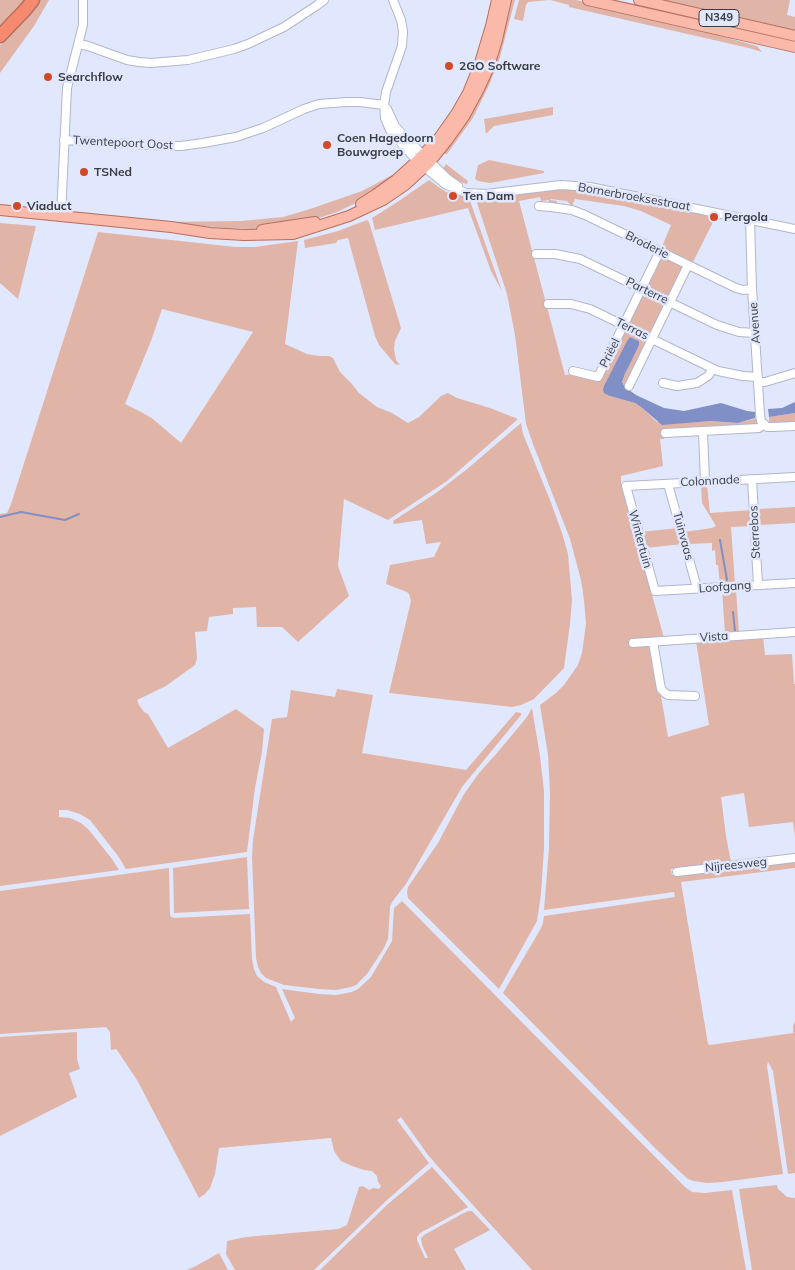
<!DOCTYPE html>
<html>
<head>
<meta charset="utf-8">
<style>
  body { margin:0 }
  canvas { display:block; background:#e1e7fc }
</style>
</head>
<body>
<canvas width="795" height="1270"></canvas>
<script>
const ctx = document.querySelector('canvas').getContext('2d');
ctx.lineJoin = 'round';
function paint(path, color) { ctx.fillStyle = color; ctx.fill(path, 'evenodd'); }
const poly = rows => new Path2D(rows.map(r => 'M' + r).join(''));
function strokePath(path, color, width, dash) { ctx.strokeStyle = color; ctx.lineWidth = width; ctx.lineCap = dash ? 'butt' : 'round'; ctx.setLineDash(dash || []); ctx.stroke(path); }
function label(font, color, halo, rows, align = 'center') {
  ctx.font = font + ' Mulish,sans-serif'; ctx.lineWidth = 5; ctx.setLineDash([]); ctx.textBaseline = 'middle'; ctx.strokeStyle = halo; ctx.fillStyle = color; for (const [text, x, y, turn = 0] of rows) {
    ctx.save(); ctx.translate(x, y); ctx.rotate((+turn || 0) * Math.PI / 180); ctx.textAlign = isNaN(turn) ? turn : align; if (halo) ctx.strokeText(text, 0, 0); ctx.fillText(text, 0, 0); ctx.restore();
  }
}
paint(poly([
  [0,0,28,0,0,31],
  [37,0,49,0,34,26,0,73,0,45,18,27,34,7],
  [511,0,515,0,500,57,490,83,473,118,447,154,445,154,442,151],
  [519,0,576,0,697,27,710,33,757,46,762,52,749,48,569,7,569,5,550,0,528,2,526,5,523,21,514,19],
  [601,0,616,0,671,11,795,38,795,44],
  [664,0,790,0,787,15,795,17,795,33,682,6],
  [553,107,553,115,494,126,486,134,484,119],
  [489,160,544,171,544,173,490,183,478,181,475,179,478,165],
  [446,164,468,181,467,184,452,180,442,170],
  [400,171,356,203,337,212,307,222,253,229,225,228,159,222,241,221,283,217,310,209,362,191],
  [429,180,440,188,453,196,462,194,469,198,502,291,491,271,468,208,375,230,372,218,396,203],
  [583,188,716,216,692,264,661,249,671,225,641,211,624,206,575,199,572,206,567,201,551,199,550,200,557,201,556,205,549,204,549,200,541,201,540,197,519,201,565,375,572,374,594,380,599,380,624,331,626,330,645,339,647,343,626,387,622,382,639,341,630,337,610,396,635,403,641,407,657,422,710,421,738,423,758,418,759,425,664,431,664,439,660,439,663,466,621,476,621,483,664,638,652,644,668,737,709,725,696,641,763,637,765,655,792,654,794,684,795,684,795,837,793,822,749,827,744,793,721,797,726,836,731,862,671,869,672,875,795,860,795,868,681,882,708,1044,710,1045,793,1033,793,1026,795,1021,795,1173,788,1174,773,1071,768,1062,767,1066,783,1174,723,1182,707,1183,694,1181,688,1179,679,1171,655,1148,503,993,540,930,543,923,544,916,675,897,674,892,544,910,549,848,550,792,548,755,540,705,556,693,564,685,578,665,582,653,586,624,584,600,581,580,570,539,533,444,526,424,515,335,507,294,477,203,478,198,503,197,558,189],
  [367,220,369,222,401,328,395,341,394,349,396,360,400,365,395,364,379,345,375,336,348,238,338,240,336,243,305,248,304,240,338,231],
  [0,223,36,226,18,299,0,283],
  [98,232,235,247,255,247,298,241,285,344,307,354,319,356,329,356,333,358,340,372,351,383,359,393,377,407,392,413,408,423,419,417,441,396,448,393,457,398,490,408,518,419,447,481,388,520,344,499,338,566,349,596,298,642,282,627,257,627,256,607,233,608,233,614,209,617,207,631,195,632,197,658,195,665,166,686,137,700,139,705,144,712,148,714,168,748,236,709,264,729,262,752,255,788,247,852,126,869,118,856,90,820,80,814,67,810,59,810,59,817,70,818,81,823,89,830,112,859,119,870,0,886,0,514,7,513,11,504],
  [162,309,253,332,181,443,153,419,143,413,125,404,151,341],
  [663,255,682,265,683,267,669,297,666,298,647,288,646,286,659,256],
  [645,293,665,303,665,306,650,335,629,325,628,322,642,294],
  [795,413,795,422,769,423,769,417],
  [521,423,523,434,550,500,562,533,568,554,572,600,570,624,564,668,534,699,521,705,512,707,389,693,411,601,409,594,407,592,386,584,390,565,434,557,441,542,426,544,422,520,394,524,393,521,436,493,466,470],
  [701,485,707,485,710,513,752,510,753,526,731,527,735,584,720,585,718,565,716,565,715,550,712,551,712,543,687,544,684,532,712,528,716,526,702,503],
  [795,507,795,523,759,525,758,509],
  [679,528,683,544,645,548,640,532],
  [736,589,739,633,725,634,722,590],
  [337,689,373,695,362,753,466,770,516,712,521,713,521,715,462,787,406,884,392,902,390,907,388,939,384,948,367,974,356,985,351,987,336,990,319,989,284,985,266,978,261,973,258,967,256,958,252,857,253,840,272,719,287,717,291,690,335,697],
  [532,708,540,756,544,791,544,848,541,894,537,921,499,989,408,898,407,892,408,887,438,843,464,794,479,773,497,753,527,717],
  [247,857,249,909,174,913,173,868],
  [169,868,170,914,171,917,175,918,250,914,252,959,254,969,257,976,264,982,276,987,291,1022,295,1018,282,989,319,994,336,995,352,992,358,989,371,977,392,941,394,908,402,901,685,1187,692,1192,705,1193,732,1190,746,1270,532,1270,442,1171,428,1155,401,1117,397,1120,429,1163,386,1201,314,1270,235,1270,226,1254,227,1241,246,1237,338,1229,345,1226,347,1225,359,1187,363,1186,369,1190,374,1188,379,1189,381,1186,378,1182,377,1176,372,1171,364,1170,352,1166,341,1161,334,1151,331,1138,219,1148,215,1174,210,1188,205,1194,199,1198,137,1080,117,1050,116,1049,111,1050,110,1032,106,1027,0,1034,0,891],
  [77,1032,77,1059,80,1069,69,1073,77,1097,0,1136,0,1037],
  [432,1167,468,1207,420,1233,417,1237,417,1240,425,1258,428,1258,422,1245,421,1238,424,1235,460,1215,468,1211,472,1211,490,1230,454,1249,466,1270,320,1270,388,1204],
  [777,1185,778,1189,787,1197,795,1198,795,1270,752,1270,739,1189],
  [219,1253,228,1270,187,1270,196,1266]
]), '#e1b4a8');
paint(poly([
  [630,337,639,341,639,345,625,374,622,382,625,387,636,395,664,408,684,411,721,403,747,411,755,412,755,418,738,423,710,421,662,425,641,407,635,403,610,396,604,393,603,390,604,386,627,341],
  [795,402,795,413,769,417,768,409,782,408]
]), '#808fc5');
strokePath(poly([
  [0,517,21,512,65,520,79,514],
  [720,540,727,580],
  [733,612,735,631]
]), '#808fc5', 2);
const minor = poly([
  [79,44,88,46,127,60,139,62,151,63,188,60,234,49,248,44,284,27,316,6,324,0],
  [384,105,385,118,390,130,417,161,445,184,466,193,486,194,561,185,590,187,795,229],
  [387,109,395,126,402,134,448,179,458,186],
  [64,140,166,146,181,146,203,143,236,137,263,128,304,109,319,104,347,102,360,102,384,105,386,92,402,46,403,31,401,20,393,0],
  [539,206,551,207,572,210,585,215,736,288,743,290,752,289],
  [61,216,67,88,83,25,83,0],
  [750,220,752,289,760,414,761,421,764,424],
  [536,254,555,254,580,259,717,325,739,332,755,333],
  [548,304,571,304,590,309,718,371,743,376,758,377],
  [573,371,598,377,660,251],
  [758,382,765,382,795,373],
  [663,383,677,386,697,383,708,376,713,369],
  [629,386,688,265],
  [764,424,767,427,773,427,795,426],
  [703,431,705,482],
  [665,433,759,428,764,424],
  [795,477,626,486,655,591,795,583],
  [752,479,758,585],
  [668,484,697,588],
  [653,642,661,689,665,693,668,695,695,696],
  [633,643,795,632],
  [677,872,795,858]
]);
const major = poly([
  [588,0,795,47],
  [639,0,795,36],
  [361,204,375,195,396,180,417,161,439,138,456,114,468,93,479,66,491,26,497,0],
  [0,210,171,227,210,233,244,235,293,234,349,216,383,200,405,185,430,162,446,142,465,115,479,89,488,69,497,40,506,0],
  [262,230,315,222]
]);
const highway = poly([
  [0,36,25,10,33,0]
]);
strokePath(minor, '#b1b6ca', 10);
strokePath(major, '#b46f60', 12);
strokePath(highway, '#b46f60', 15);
strokePath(minor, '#fff', 8);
strokePath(major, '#fab9a9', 10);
strokePath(highway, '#f68a6f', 12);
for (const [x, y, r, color] of [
  [449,66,5,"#d34927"],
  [48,77,5,"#d34927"],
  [327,145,5,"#d34927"],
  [84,172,5,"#d34927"],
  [453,196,5,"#d34927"],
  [17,206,5,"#d34927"],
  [714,217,5,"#d34927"]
]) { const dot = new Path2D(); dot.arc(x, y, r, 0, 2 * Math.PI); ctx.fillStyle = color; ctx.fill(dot); strokePath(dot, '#e1e7fc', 2); }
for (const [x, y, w] of [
  [719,18,40]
]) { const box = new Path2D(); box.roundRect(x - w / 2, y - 8.5, w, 17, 4); ctx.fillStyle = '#e1e7fc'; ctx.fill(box); strokePath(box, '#393c44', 1); }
label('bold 11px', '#393c44', null, [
  ["N349",719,18]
]);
label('bold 12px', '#393c44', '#e1e7fc', [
  ["2GO Software",459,66],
  ["Searchflow",58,77],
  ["Coen Hagedoorn",337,138],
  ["Bouwgroep",337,152],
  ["TSNed",94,172],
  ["Ten Dam",463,196],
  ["Viaduct",27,206],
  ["Pergola",724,217]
], 'left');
label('12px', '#393c44', '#e1e7fc', [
  ["Twentepoort Oost",123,143,3],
  ["Bornerbroeksestraat",634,197,10],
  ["Broderie",647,245,26],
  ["Parterre",647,291,26],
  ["Avenue",755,323,-94],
  ["Terras",632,329,26],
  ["Priëel",610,353,-64],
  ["Colonnade",710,481,-3],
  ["Sterrebos",755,532,-93],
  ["Tuinvaas",683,536,75],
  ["Wintertuin",640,539,75],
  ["Loofgang",725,587,-4],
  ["Vista",714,637,-4],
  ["Nijreesweg",736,865,-6]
]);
</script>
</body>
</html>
